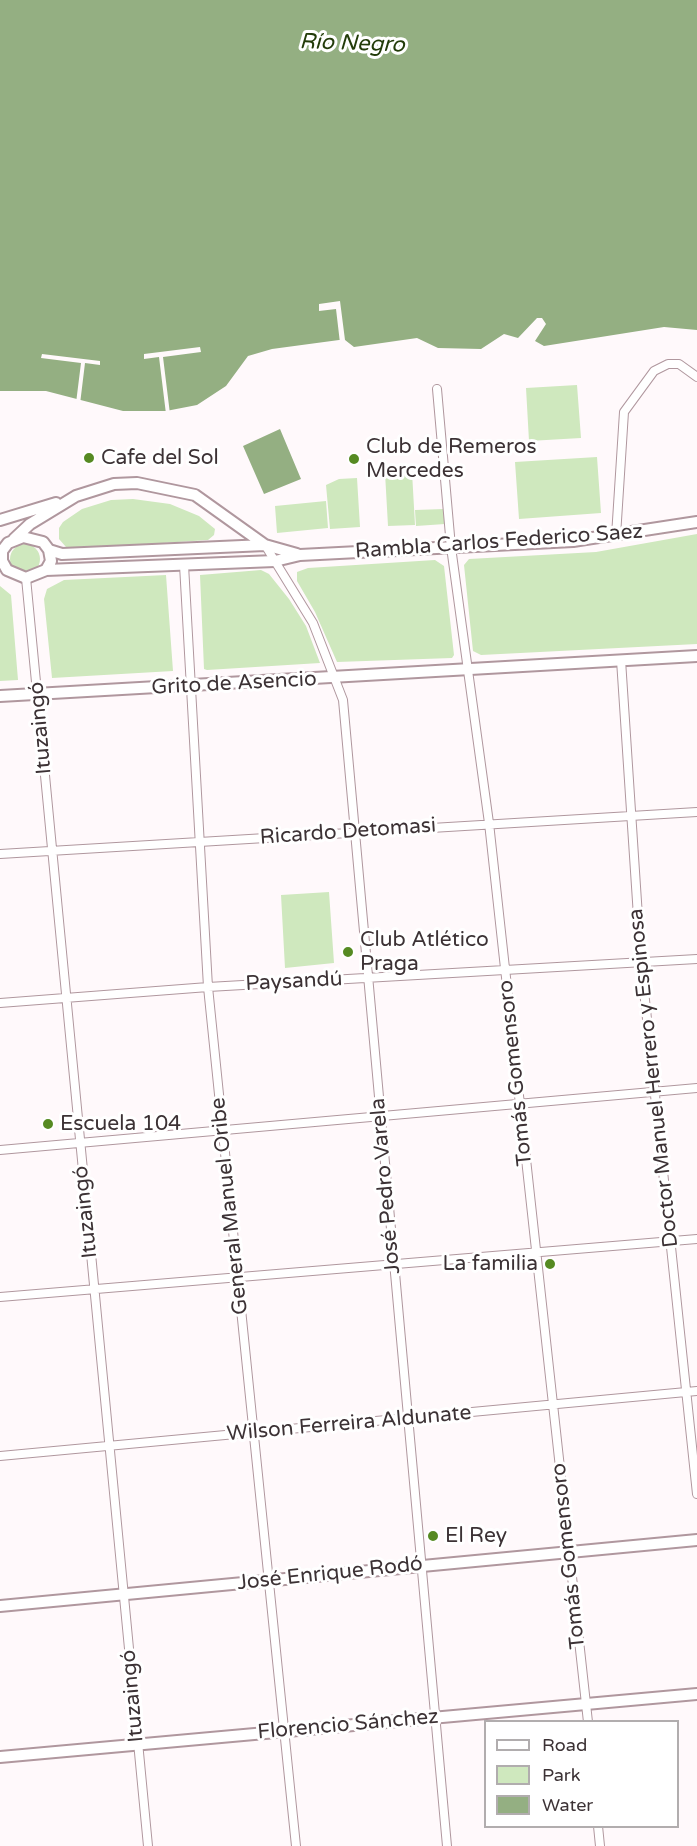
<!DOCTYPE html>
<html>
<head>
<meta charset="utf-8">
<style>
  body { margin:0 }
  #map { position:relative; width:697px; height:1846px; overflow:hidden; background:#fff9fb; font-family:"Varela Round",sans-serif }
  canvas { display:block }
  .legend { position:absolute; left:484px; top:1720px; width:195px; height:108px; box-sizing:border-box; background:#fff; border:2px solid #b1adae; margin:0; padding:8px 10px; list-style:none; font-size:18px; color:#3c3235 }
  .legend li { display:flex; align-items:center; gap:12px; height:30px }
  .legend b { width:30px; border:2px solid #b1adae }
</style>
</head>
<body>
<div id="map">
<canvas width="697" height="1846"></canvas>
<ul class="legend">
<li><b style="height:8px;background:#fff"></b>Road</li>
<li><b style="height:16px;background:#cfe8be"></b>Park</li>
<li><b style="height:16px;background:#94af82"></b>Water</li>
</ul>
</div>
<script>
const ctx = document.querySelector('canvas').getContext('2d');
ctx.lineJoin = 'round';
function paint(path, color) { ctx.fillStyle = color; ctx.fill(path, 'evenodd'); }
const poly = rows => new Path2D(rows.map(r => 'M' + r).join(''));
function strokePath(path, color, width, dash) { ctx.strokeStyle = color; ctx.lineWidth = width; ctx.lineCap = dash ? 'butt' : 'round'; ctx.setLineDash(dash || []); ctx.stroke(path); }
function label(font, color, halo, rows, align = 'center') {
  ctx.font = font + ' "Varela Round",sans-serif'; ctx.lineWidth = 6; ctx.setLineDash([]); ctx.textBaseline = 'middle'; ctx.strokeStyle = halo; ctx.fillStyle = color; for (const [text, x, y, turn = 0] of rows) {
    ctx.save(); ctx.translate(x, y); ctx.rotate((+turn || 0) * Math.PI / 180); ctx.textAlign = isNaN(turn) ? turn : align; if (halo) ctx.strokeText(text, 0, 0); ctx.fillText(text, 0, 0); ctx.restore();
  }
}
paint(poly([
  [577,385,581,438,529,441,526,388],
  [597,457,601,513,519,519,515,462],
  [412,472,415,525,388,526,385,473],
  [357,478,360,527,330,529,326,485,339,479],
  [133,499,170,504,199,516,215,529,214,535,208,540,71,549,66,547,59,539,59,528,63,522,82,509,111,500],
  [326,501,328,528,277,533,275,506],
  [444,509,445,524,416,526,415,510],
  [697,534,697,644,481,655,473,651,464,565,469,559,596,552],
  '10 559a15 15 0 1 1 30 0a15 15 0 1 1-30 0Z',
  [435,560,444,566,454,655,452,658,337,662,315,612,297,581,297,572,308,568],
  [261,570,269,574,289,599,306,626,320,663,207,670,204,669,200,575],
  [166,575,173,671,52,678,44,599,47,589,64,580],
  [0,586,11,595,18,680,0,681],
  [329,892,334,963,285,968,281,895]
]), '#cfe8be');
paint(poly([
  [0,0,697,0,697,330,664,327,544,346,535,341,546,324,542,318,537,318,518,338,504,334,481,349,438,348,417,338,354,347,345,340,339,340,272,349,248,356,226,386,197,405,166,411,123,411,46,391,0,391],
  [280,429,301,479,264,494,243,446]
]), '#94af82');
paint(poly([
  [340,301,345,340,346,346,340,343,336,309,319,311,319,304],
  [200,347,201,352,163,357,170,414,166,414,159,357,144,359,144,354],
  [42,354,100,361,100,365,85,363,80,404,76,403,81,363,41,358]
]), '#fff9fb');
const street = poly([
  [437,389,451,547,489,823,588,1722],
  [616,536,624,412,654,371,668,364,679,364,697,377],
  [265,545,313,623,343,700,447,1846],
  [184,565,208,987,296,1846],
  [26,578,148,1846],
  [621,660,641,962,697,1494],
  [0,854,697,812],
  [0,1003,208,987,697,959],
  [0,1150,697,1088],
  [0,1297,697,1239],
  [0,1456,697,1391],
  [598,1826,600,1846]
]);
const secondary = poly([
  [0,520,56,503],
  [23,537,43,542,49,550,51,561,46,570,26,578,7,570,2,561,2,551,8,543,23,537],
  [14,539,30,524,76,496,114,484,137,483,195,495,265,545],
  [49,550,62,554,265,545,297,554],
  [46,570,275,561,300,555,573,541,697,522],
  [0,696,697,656],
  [0,1606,697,1540],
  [0,1757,697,1694]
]);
strokePath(street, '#b0979e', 10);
strokePath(secondary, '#b0979e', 14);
strokePath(street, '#fff', 8);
strokePath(secondary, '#fff', 10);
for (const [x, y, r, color] of [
  [89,458,6,"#568a22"],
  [354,459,6,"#568a22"],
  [348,952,6,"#568a22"],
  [48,1124,6,"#568a22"],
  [550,1264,6,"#568a22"],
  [433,1536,6,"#568a22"]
]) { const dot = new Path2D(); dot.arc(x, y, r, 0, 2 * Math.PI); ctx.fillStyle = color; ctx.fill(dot); strokePath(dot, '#fff', 2); }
label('21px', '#3c3235', '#fff', [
  ["Club de Remeros",366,447],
  ["Mercedes",366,471],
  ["Cafe del Sol",101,458],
  ["Club Atlético",360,940],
  ["Praga",360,964],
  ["Escuela 104",60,1124],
  ["La familia",538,1264,"right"],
  ["El Rey",445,1536]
], 'left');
label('21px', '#3c3235', '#fff', [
  ["Rambla Carlos Federico Saez",499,542,-4],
  ["Grito de Asencio",234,684,-3],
  ["Ituzaingó",41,728,-95],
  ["Ricardo Detomasi",348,832,-4],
  ["Paysandú",294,982,-3],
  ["Tomás Gomensoro",516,1073,-96],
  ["Doctor Manuel Herrero y Espinosa",654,1078,-96],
  ["José Pedro Varela",386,1186,-95],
  ["General Manuel Oribe",230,1206,-96],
  ["Ituzaingó",86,1212,-96],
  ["Wilson Ferreira Aldunate",349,1424,-5],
  ["Tomás Gomensoro",569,1556,-96],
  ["José Enrique Rodó",330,1574,-6],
  ["Ituzaingó",133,1696,-95],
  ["Florencio Sánchez",348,1725,-5]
]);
label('italic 22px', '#233c0a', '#fff', [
  ["Río Negro",352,44,2]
]);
</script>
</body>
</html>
